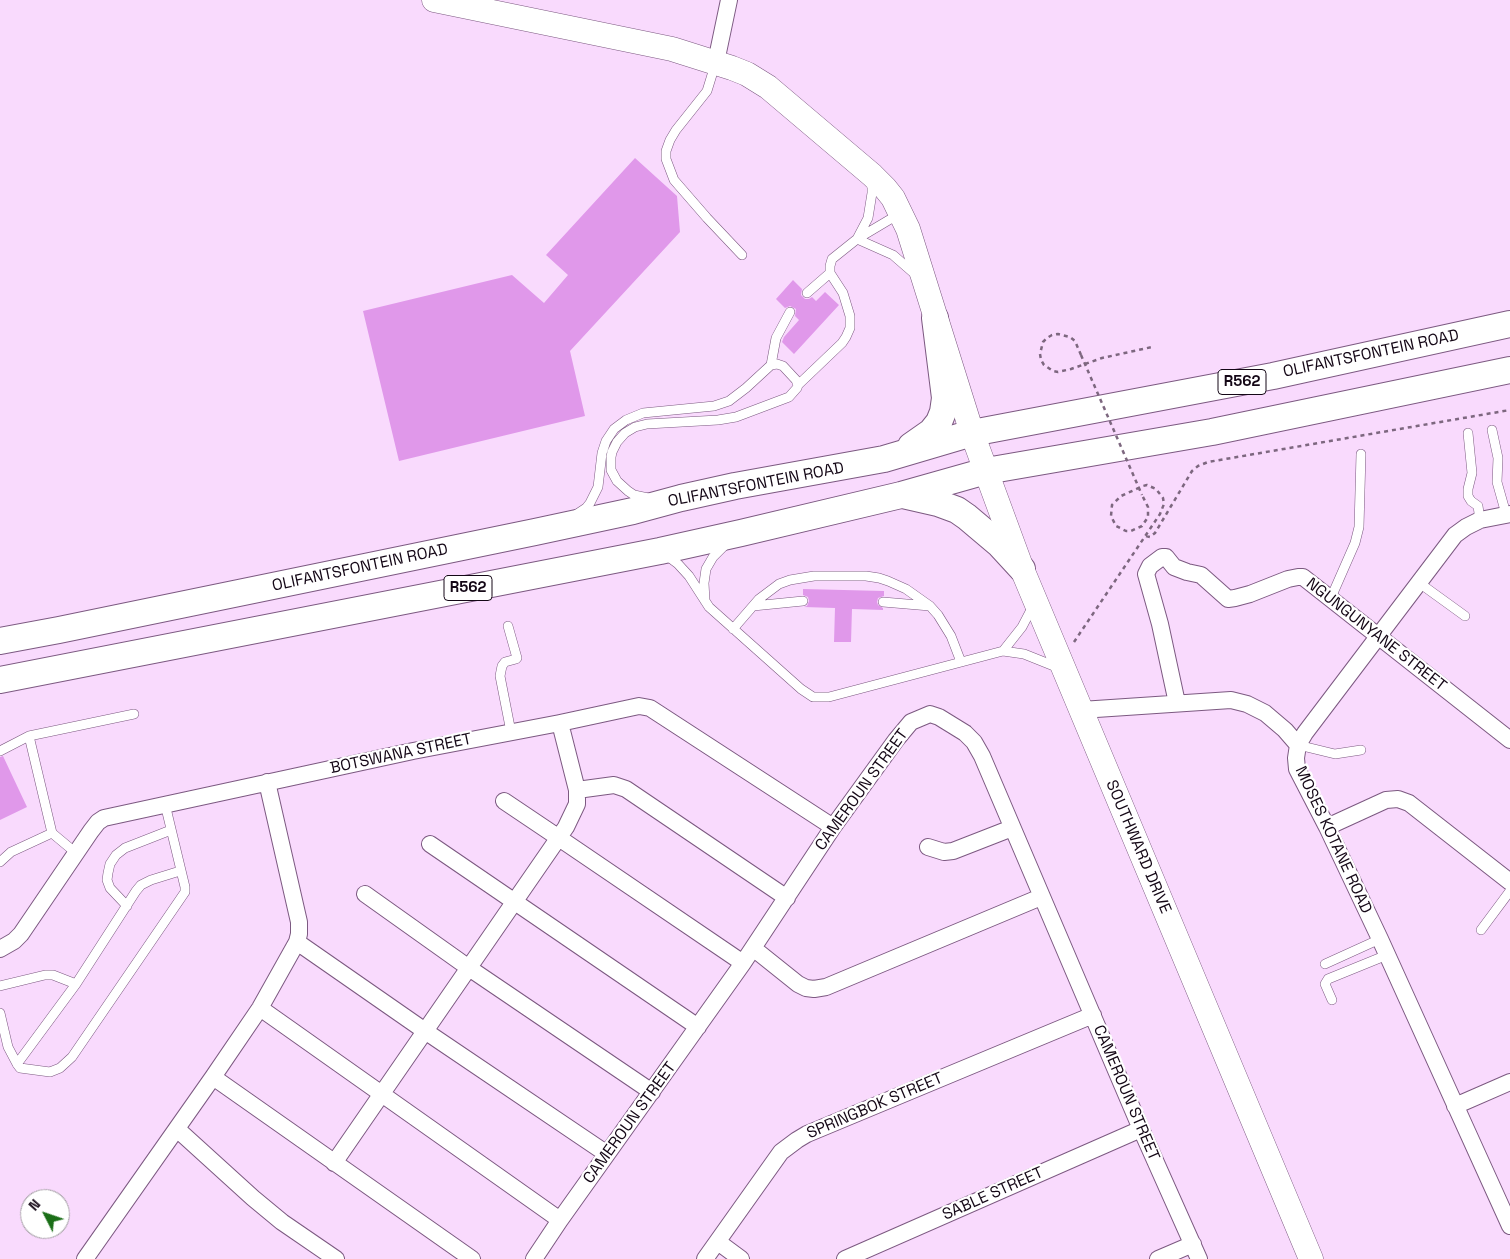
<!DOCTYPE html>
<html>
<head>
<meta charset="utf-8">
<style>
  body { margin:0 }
  #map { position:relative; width:1510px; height:1259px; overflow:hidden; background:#f9dafd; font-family:"Space Grotesk",sans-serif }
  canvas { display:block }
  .north { position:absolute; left:20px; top:1189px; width:50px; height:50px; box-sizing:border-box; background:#fff; border:1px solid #a19ca2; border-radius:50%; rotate:311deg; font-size:14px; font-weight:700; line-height:20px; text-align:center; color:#140716 }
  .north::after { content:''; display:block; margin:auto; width:18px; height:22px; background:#1a6e17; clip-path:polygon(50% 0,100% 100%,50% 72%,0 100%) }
</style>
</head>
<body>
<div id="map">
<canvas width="1510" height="1259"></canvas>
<div class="north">N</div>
</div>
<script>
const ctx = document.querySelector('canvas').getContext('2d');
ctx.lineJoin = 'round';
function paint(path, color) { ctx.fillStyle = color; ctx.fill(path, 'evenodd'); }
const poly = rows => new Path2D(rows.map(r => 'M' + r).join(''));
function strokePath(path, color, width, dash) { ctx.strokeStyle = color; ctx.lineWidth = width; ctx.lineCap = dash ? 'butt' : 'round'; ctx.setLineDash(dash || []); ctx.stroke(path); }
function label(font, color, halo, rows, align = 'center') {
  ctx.font = font + ' "Space Grotesk",sans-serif'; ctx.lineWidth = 4.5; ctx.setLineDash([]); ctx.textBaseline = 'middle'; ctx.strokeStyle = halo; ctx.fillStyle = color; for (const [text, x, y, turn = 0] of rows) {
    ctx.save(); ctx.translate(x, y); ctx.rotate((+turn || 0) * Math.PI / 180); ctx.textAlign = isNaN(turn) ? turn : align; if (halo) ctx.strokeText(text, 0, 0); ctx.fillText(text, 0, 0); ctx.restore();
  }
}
paint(poly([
  [635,158,677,196,680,232,570,351,585,416,399,461,363,311,512,275,544,303,568,275,546,255],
  [793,280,802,289,801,295,805,299,809,299,812,297,816,301,825,292,839,305,794,354,782,342,784,337,799,320,795,316,796,309,790,306,785,308,776,299],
  [803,589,884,591,884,596,878,598,877,602,878,605,883,608,883,610,852,609,851,642,834,642,835,608,804,607,807,606,809,601,808,597,803,595],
  [3,756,27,807,0,820,0,757]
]), '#e098ea');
const lane = poly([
  [715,65,707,91,676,130,670,140,666,151,666,159,674,180,707,218,742,255],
  [872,180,872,193,868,218,857,239,893,255,916,275],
  [807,293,830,273],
  [771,365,776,338,790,312],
  [798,385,842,343,846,337,850,328,850,316,843,293,830,273,830,266,832,259,857,239,899,214],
  [1492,430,1498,458,1497,482,1506,514],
  [1468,433,1472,473,1468,489,1468,496,1471,501,1478,506,1480,520],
  [577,514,586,508,590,503,598,487,602,453,606,441,614,429,626,420,643,413,714,406,729,401,746,388,771,365,777,364,783,366,796,380,798,385,797,388,789,397,736,417,718,420,647,424,635,427,625,433,617,442,612,452,611,457,611,470,617,481,628,491,634,495,648,498],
  [666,555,678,564,689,576,709,607,801,689,813,697,829,697,1003,651,1024,654,1059,668],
  [1418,582,1465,616],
  [1330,600,1355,543,1359,527,1361,454],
  [705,601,704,583,706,569,713,557,726,544],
  [883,602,930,606],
  [753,606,803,601],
  [508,626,517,658,516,659,505,662,502,666,500,676,511,732],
  [733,629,759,599,779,584,790,580,814,576,866,576,879,578,888,581,906,589,930,606,938,615,951,636,961,662],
  [1003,651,1022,627,1033,606],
  [29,736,52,833,76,853],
  [1298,745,1335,754,1361,750],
  [0,751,29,736,134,714],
  [0,862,11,852,52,833],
  [127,906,110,888,107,880,108,873,110,864,116,855,125,848,171,830],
  [1481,930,1510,891],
  [1325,964,1380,939],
  [0,986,45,975,53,975,76,984],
  [1332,1000,1325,984,1328,979,1387,955],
  [0,1013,8,1047,17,1064,20,1068,50,1072,60,1068,72,1057,185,892,185,887,165,804],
  [17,1064,76,984,136,891,141,885,151,880,180,871]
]);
const street = poly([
  [716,62,729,0],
  [1510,514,1480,520,1466,527,1455,535,1305,733,1298,745,1296,758,1297,769,1327,827,1380,939,1510,1226],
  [1177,703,1160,624,1146,574,1150,566,1162,557,1166,557,1174,567,1187,572,1201,575,1228,599,1235,598,1250,594,1288,579,1298,577,1303,577,1510,740],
  [1081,710,1231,700,1247,704,1265,713,1285,730,1298,745],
  [560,723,577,790,614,785,626,789,787,898],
  [504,801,559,838,743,963],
  [1327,827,1386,800,1398,799,1409,803,1510,882],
  [430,844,698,1027],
  [928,847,944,852,953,851,1012,828],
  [365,894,469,968,652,1092],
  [297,942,425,1031,607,1154],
  [753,948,798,984,806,988,814,989,826,987,1041,897],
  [0,949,14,941,21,934,91,831,98,822,104,818,413,751,560,723,639,706,650,708,833,827],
  [260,1008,560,1220],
  [213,1077,472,1259],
  [1455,1106,1510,1082],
  [177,1129,253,1198,282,1222,336,1259],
  [334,1163,566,827,577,804,577,790],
  [718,1242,741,1259],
  [85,1259,213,1077,260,1008,297,942,299,934,299,922,267,782],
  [534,1259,560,1220,743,963,833,827,896,740,911,722,930,714,939,717,965,733,974,742,982,756,1141,1129,1199,1259],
  [705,1259,776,1159,781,1152,797,1140,807,1134,1093,1015],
  [845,1259,1141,1129],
  [1158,1259,1193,1244]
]);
const secondary = poly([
  [434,0,672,49,732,68,747,74,768,87,872,175,885,188,893,198,908,229,972,433,1022,569,1311,1259]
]);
const primary = poly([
  [911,446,931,432,939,422,943,412,945,398,935,318],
  [903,495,938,503,957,510,967,517,999,544,1022,569],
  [0,641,59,630,535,532,633,511,681,498,735,486,884,459,972,433,1273,376,1510,324],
  [0,680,660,551,741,533,901,495,986,471,1212,432,1510,370]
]);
strokePath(lane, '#7c5981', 10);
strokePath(street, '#7c5981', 18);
strokePath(secondary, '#7c5981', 25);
strokePath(primary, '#7c5981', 28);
strokePath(poly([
  [1081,355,1075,341,1070,337,1058,334,1052,335,1047,338,1043,342,1040,354,1041,360,1044,365,1053,371,1058,372,1071,369,1102,358,1152,347],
  [1146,536,1150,537,1155,533,1192,471,1198,466,1208,462,1510,410],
  [1074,642,1160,514,1164,504,1163,498,1156,489,1147,485,1143,486,1121,496,1112,505,1111,516,1116,526,1126,531,1131,531,1142,526,1148,517,1148,507,1142,495]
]), '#7d677f', 2.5, [4, 4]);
strokePath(lane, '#fff', 9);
strokePath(street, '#fff', 16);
strokePath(secondary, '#fff', 24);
strokePath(primary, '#fff', 26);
strokePath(poly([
  [1081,355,1142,495]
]), '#7d677f', 2.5, [4, 4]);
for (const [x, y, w] of [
  [1242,382,48],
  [468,588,48]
]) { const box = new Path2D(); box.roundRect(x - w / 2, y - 12.5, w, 25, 4); ctx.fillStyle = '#fff'; ctx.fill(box); strokePath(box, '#140716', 1); }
label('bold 15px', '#140716', null, [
  ["R562",1242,382],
  ["R562",468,588]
]);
label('16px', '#140716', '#fff', [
  ["OLIFANTSFONTEIN ROAD",1371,354,-12],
  ["OLIFANTSFONTEIN ROAD",756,485,-11],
  ["OLIFANTSFONTEIN ROAD",360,568,-12],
  ["NGUNGUNYANE STREET",1376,635,38],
  ["BOTSWANA STREET",401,754,-12],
  ["CAMEROUN STREET",862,790,-54],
  ["MOSES KOTANE ROAD",1333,840,65],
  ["SOUTHWARD DRIVE",1138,847,67],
  ["CAMEROUN STREET",1126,1093,67],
  ["SPRINGBOK STREET",875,1106,-23],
  ["CAMEROUN STREET",630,1123,-54],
  ["SABLE STREET",993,1194,-24]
]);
</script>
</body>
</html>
